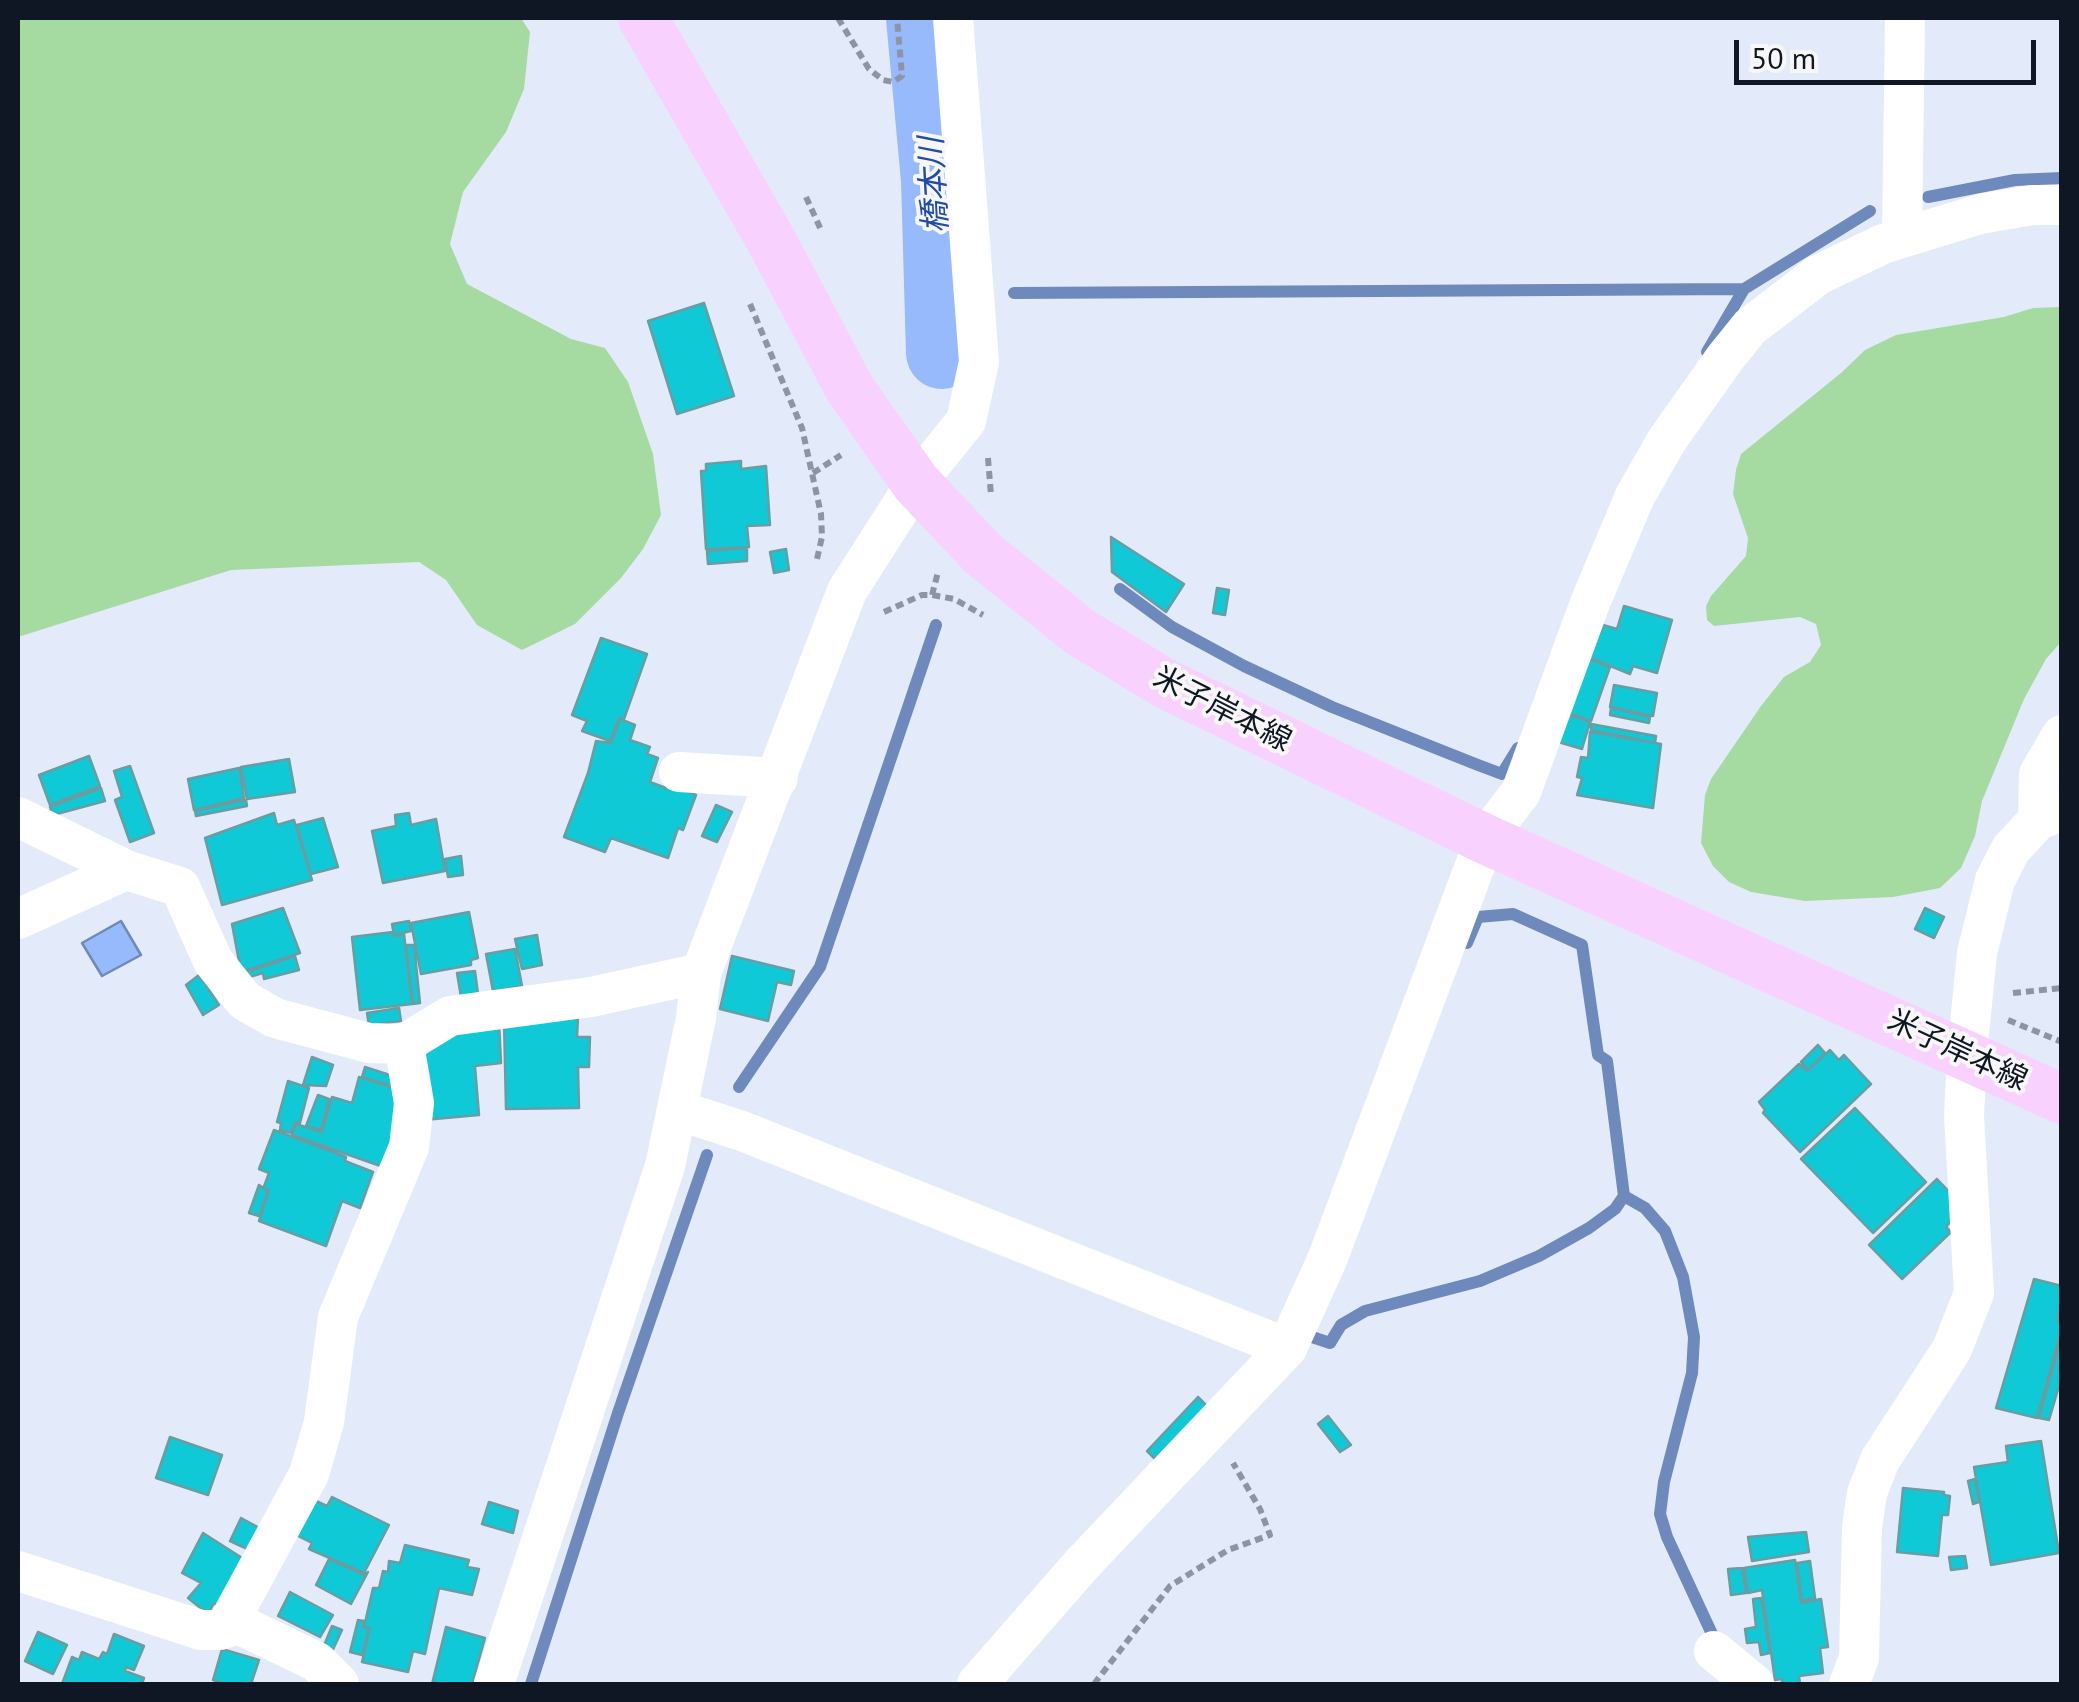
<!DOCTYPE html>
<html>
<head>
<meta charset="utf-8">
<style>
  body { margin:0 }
  #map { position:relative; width:2079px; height:1702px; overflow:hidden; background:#e3ebfa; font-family:"PT Sans",sans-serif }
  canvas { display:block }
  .frame { position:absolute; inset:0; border:20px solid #101724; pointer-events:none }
  .scale { position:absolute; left:1734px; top:40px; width:302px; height:45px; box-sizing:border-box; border:5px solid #101724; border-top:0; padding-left:12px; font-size:30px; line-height:35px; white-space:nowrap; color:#101724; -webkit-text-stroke:8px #f7f7f7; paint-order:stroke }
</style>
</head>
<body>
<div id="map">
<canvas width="2079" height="1702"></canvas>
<div class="frame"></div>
<div class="scale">50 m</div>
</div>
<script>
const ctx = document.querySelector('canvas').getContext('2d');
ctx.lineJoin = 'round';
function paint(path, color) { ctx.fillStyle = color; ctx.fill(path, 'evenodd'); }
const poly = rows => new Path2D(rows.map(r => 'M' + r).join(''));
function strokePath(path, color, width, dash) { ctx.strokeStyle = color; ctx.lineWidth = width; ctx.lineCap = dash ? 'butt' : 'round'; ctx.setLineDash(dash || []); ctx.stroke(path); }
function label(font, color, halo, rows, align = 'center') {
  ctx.font = font + ' "PT Sans","Noto Sans JP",sans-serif'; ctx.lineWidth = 8; ctx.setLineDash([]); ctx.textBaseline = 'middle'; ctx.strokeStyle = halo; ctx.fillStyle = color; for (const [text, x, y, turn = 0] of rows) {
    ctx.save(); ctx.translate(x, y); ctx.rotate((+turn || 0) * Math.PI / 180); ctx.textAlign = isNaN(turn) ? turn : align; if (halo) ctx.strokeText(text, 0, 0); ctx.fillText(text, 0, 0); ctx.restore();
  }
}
paint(poly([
  [18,18,521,18,530,32,524,89,506,132,463,192,450,244,467,284,571,339,605,348,628,382,653,454,661,515,643,549,621,578,575,624,522,650,477,625,446,580,419,562,231,570,18,637],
  [2061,307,2061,642,2046,659,2024,699,1982,801,1975,836,1961,868,1940,888,1893,897,1805,901,1751,892,1729,882,1713,866,1701,843,1705,795,1711,779,1761,706,1784,677,1810,662,1821,645,1816,624,1800,617,1714,626,1707,620,1706,606,1711,596,1746,556,1748,538,1733,494,1736,470,1741,454,1841,373,1865,350,1896,335,2004,317,2033,308]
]), '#a5daa1');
const water = poly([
  [121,921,141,955,102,976,82,943,121,921]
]);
paint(water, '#97bafc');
strokePath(water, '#6e89bb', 2.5);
strokePath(poly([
  [1928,197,2015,180,2062,178],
  [1014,293,1744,289],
  [1707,352,1744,289,1870,211],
  [1120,589,1172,627,1244,666,1332,707,1478,765,1502,774,1518,748],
  [739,1087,820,967,936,625],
  [1624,1196,1645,1208,1665,1231,1683,1277,1694,1337,1692,1373,1664,1482,1660,1514,1667,1537,1712,1634],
  [1312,1337,1330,1343,1341,1325,1365,1311,1480,1281,1539,1256,1589,1228,1615,1209,1624,1196,1607,1061,1598,1055,1582,945,1513,914,1478,917,1467,943],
  [531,1684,618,1413,707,1155]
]), '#6e89bb', 12);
strokePath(poly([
  [922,18,937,180,942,353]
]), '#97bafc', 72);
const building = poly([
  [704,303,734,396,677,414,648,321,704,303],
  [741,461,741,469,766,466,770,525,747,526,749,547,706,549,701,471,706,471,706,464,741,461],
  [1111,537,1184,584,1166,612,1112,572,1111,537],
  [747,548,747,561,708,564,707,551,747,548],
  [786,549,789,570,774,573,770,552,786,549],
  [1217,588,1229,590,1225,615,1213,613,1217,588],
  [1624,606,1672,620,1657,673,1633,666,1630,674,1581,654,1589,628,1601,632,1603,625,1617,629,1624,606],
  [601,638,647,654,624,719,619,718,610,741,582,731,587,721,572,715,601,638],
  [1580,655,1610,667,1591,721,1563,711,1580,655],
  [1614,685,1657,693,1653,716,1610,707,1614,685],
  [1611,708,1650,717,1649,723,1610,715,1611,708],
  [1563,713,1590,722,1582,749,1555,741,1563,713],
  [620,719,635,725,630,740,650,747,647,754,658,758,650,782,666,788,667,784,696,795,683,830,678,828,668,858,611,838,605,852,564,837,588,773,596,741,611,743,620,719],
  [1591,724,1656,736,1655,743,1591,730,1591,724],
  [1590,732,1661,744,1653,808,1577,795,1582,778,1577,777,1581,757,1588,758,1590,732],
  [89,756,100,786,50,805,39,775,89,756],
  [289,759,295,792,247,799,241,767,289,759],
  [130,766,154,833,130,842,115,800,122,797,114,771,130,766],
  [239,768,244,798,194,810,188,779,239,768],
  [101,788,105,801,53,815,50,807,101,788],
  [246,800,247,806,196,816,195,811,246,800],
  [716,805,732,812,717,842,702,836,716,805],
  [274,813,277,825,294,820,312,880,222,905,205,838,274,813],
  [409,813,411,825,436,819,445,871,383,883,372,831,396,826,395,815,409,813],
  [323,818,338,867,311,874,297,825,323,818],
  [461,856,463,875,448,877,445,859,461,856],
  [283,908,300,953,241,972,232,924,283,908],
  [1925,908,1944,917,1934,938,1915,929,1925,908],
  [469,912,478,958,471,960,471,965,421,974,411,923,469,912],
  [409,921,411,931,394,935,392,924,409,921],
  [393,932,394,936,404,934,412,1004,360,1010,352,937,393,932],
  [537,935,542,965,522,969,515,939,537,935],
  [406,945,414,945,420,1003,413,1004,406,945],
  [515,949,522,986,493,991,486,954,515,949],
  [295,956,299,970,264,979,263,973,246,978,244,973,295,956],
  [732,956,794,971,791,985,777,982,768,1021,720,1009,732,956],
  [475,971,478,994,461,997,457,973,475,971],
  [199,975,219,1005,203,1015,186,985,199,975],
  [399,1008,401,1021,369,1025,367,1013,399,1008],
  [578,1018,577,1037,590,1037,589,1067,578,1067,579,1108,506,1109,504,1020,578,1018],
  [499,1022,501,1063,475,1066,479,1115,424,1120,420,1050,458,1027,499,1022],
  [1818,1045,1825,1053,1808,1070,1801,1062,1818,1045],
  [1830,1050,1839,1060,1844,1055,1871,1084,1800,1152,1763,1113,1765,1110,1759,1102,1799,1064,1807,1071,1830,1050],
  [312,1057,333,1065,326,1086,303,1085,312,1057],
  [365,1067,402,1079,399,1088,362,1077,365,1067],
  [359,1077,403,1091,389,1169,292,1135,296,1124,322,1132,332,1097,352,1103,359,1077],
  [288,1081,309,1088,300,1123,295,1122,291,1133,280,1130,281,1123,277,1122,288,1081],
  [318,1095,329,1099,321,1130,306,1126,318,1095],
  [1855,1108,1926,1182,1873,1233,1801,1159,1855,1108],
  [274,1130,346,1157,345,1161,373,1172,360,1208,342,1201,326,1246,259,1221,269,1190,263,1189,269,1173,259,1169,274,1130],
  [1937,1179,1957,1200,1958,1213,1946,1227,1951,1232,1902,1279,1869,1245,1937,1179],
  [259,1185,268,1191,259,1216,249,1213,259,1185],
  [2034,1279,2062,1286,2058,1320,2062,1327,2037,1418,1996,1408,2034,1279],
  [2062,1335,2062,1376,2049,1420,2039,1418,2062,1335],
  [1198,1397,1207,1406,1155,1459,1147,1451,1198,1397],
  [1328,1416,1351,1445,1340,1452,1318,1424,1328,1416],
  [170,1437,222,1455,208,1495,156,1478,170,1437],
  [2041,1441,2059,1553,1991,1565,1974,1467,2008,1462,2006,1446,2041,1441],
  [1975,1479,1979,1502,1973,1504,1968,1481,1975,1479],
  [1903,1488,1944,1492,1944,1495,1950,1496,1948,1515,1942,1515,1938,1556,1897,1552,1903,1488],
  [332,1497,389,1525,364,1573,309,1549,312,1543,296,1535,316,1501,327,1506,332,1497],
  [489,1502,518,1511,513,1533,482,1524,489,1502],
  [241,1518,267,1532,256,1553,230,1541,241,1518],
  [1806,1532,1809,1552,1752,1561,1748,1537,1806,1532],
  [203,1533,250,1563,220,1608,214,1603,208,1614,188,1598,201,1583,182,1573,203,1533],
  [405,1545,469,1560,467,1567,479,1569,472,1595,439,1588,425,1654,413,1651,408,1672,362,1662,370,1628,364,1627,373,1588,379,1588,383,1571,388,1572,389,1561,400,1563,405,1545],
  [1965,1556,1967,1568,1951,1570,1949,1557,1965,1556],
  [329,1559,364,1575,368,1572,351,1604,316,1585,329,1559],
  [1795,1560,1801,1603,1821,1599,1828,1647,1820,1648,1823,1673,1799,1676,1800,1684,1782,1684,1782,1679,1775,1680,1762,1590,1748,1593,1744,1568,1795,1560],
  [1810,1561,1815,1598,1802,1601,1797,1563,1810,1561],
  [1742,1568,1746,1593,1731,1595,1728,1569,1742,1568],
  [290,1592,333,1615,320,1637,278,1616,290,1592],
  [1761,1598,1770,1653,1761,1655,1759,1642,1747,1643,1745,1629,1756,1627,1753,1599,1761,1598],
  [358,1620,364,1621,363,1627,369,1628,362,1655,350,1652,358,1620],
  [332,1626,342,1630,330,1656,321,1653,332,1626],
  [446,1627,485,1638,472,1684,432,1684,446,1627],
  [38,1632,67,1645,53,1674,25,1661,38,1632],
  [114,1634,144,1646,134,1670,126,1667,125,1671,144,1678,142,1684,62,1684,72,1657,79,1660,82,1652,99,1659,103,1652,107,1654,114,1634],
  [222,1649,259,1660,251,1684,226,1684,213,1680,222,1649]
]);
paint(building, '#0fcad6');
strokePath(building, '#699da1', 2.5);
strokePath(poly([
  [838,18,869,69,883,80,893,82,902,76,897,18],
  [806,197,822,232],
  [750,304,802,428,821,514,822,537,817,559],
  [988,458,991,495],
  [813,473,841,455],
  [932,595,938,572],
  [884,612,922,595,932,595,954,599,983,615],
  [2013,993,2062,988],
  [2008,1020,2062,1042],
  [1094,1684,1170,1586,1228,1550,1270,1535,1260,1509,1233,1463]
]), '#8d95a3', 6, [8, 5]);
strokePath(poly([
  [1902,238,1905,18],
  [679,772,778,778],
  [18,817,126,870,180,887,213,961,245,1001,275,1018,369,1043,404,1044,450,1016,591,997,701,973],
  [2038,820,2039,774,2062,735],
  [18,919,126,870],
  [677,1110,742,1131,1287,1348],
  [18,1571,201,1630,220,1630,238,1624],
  [1714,1651,1754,1684],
  [339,1684,317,1662,230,1620,309,1474,324,1422,338,1317,409,1147,414,1103,404,1044],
  [494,1684,665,1166,696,1018,701,973,847,591,916,483,966,421,979,362,953,18],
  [977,1684,1083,1563,1287,1348,1327,1260,1485,839,1521,792,1590,603,1635,496,1667,440,1725,358,1750,327,1818,275,1883,244,1980,214,2032,205,2062,205],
  [1849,1684,1859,1658,1862,1527,1867,1493,1880,1460,1952,1349,1974,1293,1964,1116,1967,1054,1977,953,1995,880,2011,849,2038,820,2062,811]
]), '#fff', 40);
strokePath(poly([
  [643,18,772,242,850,389,916,483,983,554,1080,632,1164,683,1485,839,2062,1099]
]), '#f9d1fe', 50);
label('30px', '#101724', '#f7f7f7', [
  ["米子岸本線",1222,710,27],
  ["米子岸本線",1957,1051,25]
]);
label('italic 32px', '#204caa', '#f7f7f7', [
  ["橋本川",935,185,-93]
]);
</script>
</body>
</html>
